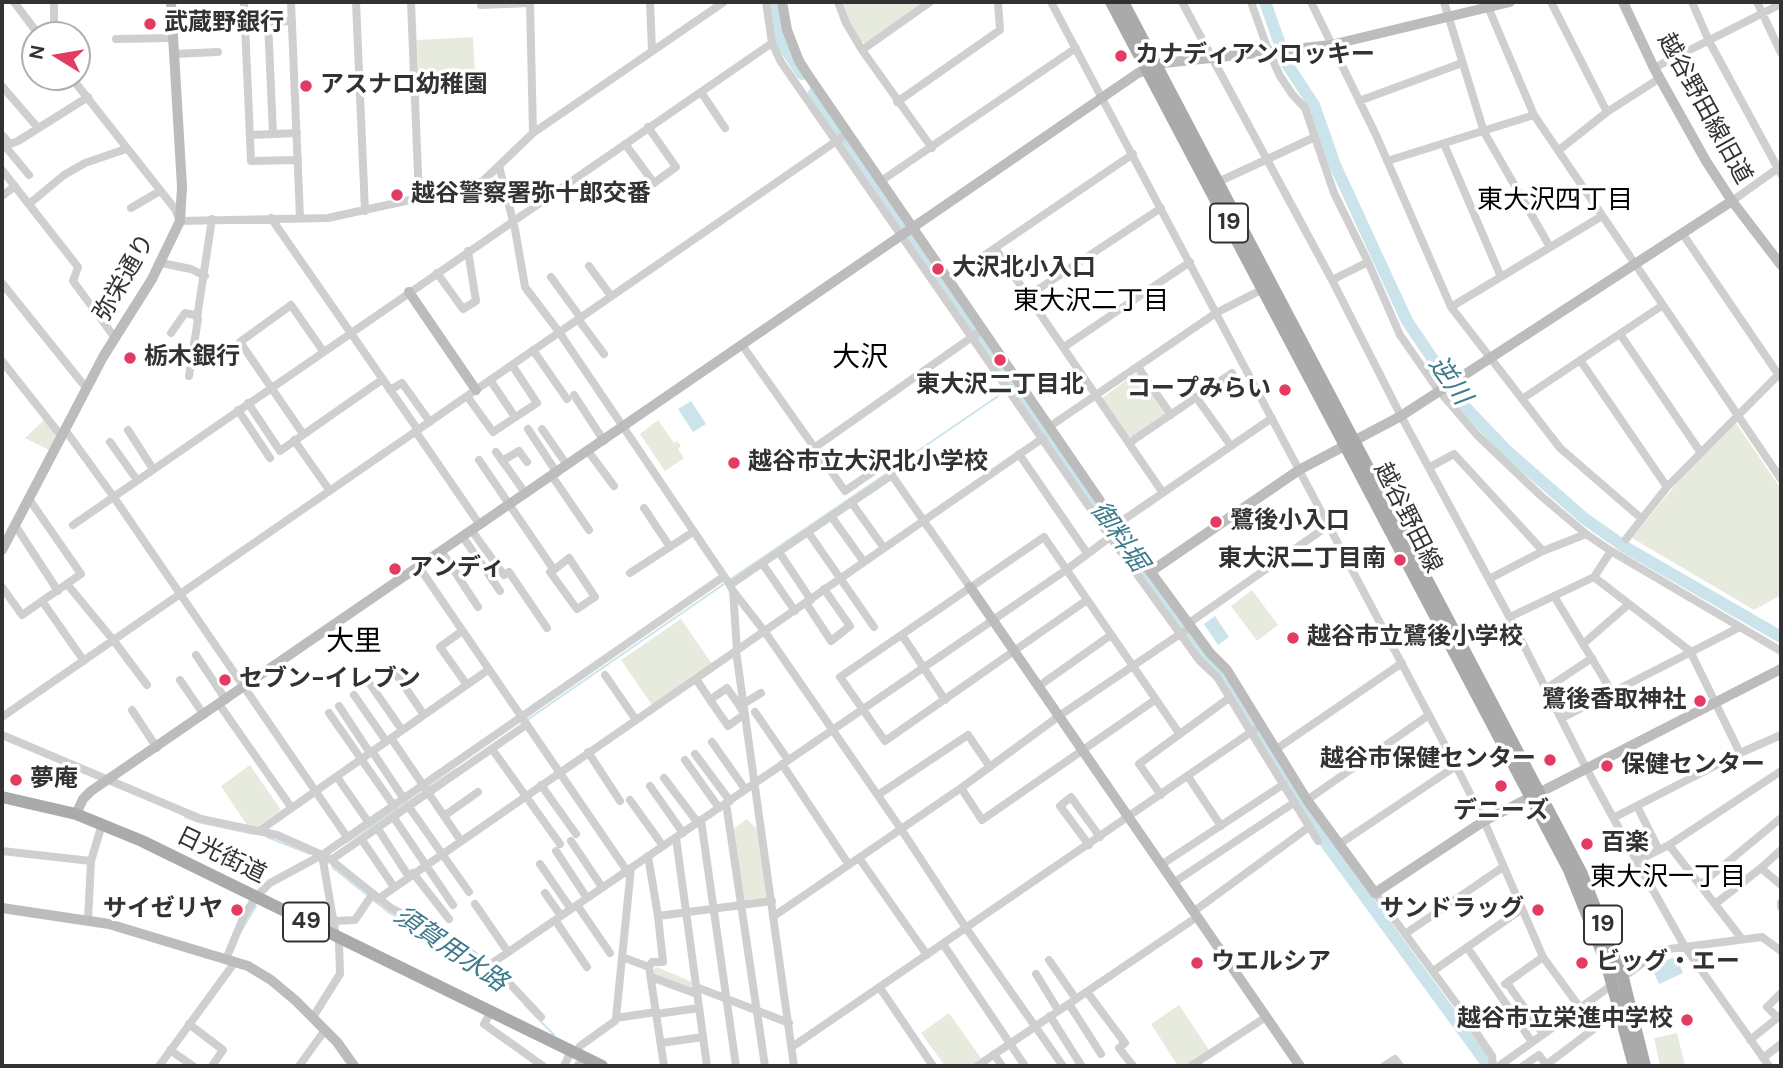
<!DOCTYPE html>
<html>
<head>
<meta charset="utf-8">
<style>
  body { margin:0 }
  #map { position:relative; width:1783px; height:1068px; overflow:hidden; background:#fff; font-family:"DM Sans",sans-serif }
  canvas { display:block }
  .frame { position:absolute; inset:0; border:4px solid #323232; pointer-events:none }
  .north { position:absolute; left:21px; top:21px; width:70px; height:70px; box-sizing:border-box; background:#fff; border:2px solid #adadad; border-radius:50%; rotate:281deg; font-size:19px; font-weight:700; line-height:28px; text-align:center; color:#323232 }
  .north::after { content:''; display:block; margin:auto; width:24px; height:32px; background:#e33b61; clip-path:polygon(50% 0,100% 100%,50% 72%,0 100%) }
</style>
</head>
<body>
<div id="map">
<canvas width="1783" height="1068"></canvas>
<div class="frame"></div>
<div class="north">N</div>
</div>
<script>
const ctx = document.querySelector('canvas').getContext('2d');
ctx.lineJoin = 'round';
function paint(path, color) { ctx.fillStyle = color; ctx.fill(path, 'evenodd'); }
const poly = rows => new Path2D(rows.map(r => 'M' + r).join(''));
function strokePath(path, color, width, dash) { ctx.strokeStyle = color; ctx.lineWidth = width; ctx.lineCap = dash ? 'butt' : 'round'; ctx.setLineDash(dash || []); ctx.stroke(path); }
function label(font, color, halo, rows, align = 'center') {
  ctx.font = font + ' "DM Sans","Noto Sans JP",sans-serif'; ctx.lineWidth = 7; ctx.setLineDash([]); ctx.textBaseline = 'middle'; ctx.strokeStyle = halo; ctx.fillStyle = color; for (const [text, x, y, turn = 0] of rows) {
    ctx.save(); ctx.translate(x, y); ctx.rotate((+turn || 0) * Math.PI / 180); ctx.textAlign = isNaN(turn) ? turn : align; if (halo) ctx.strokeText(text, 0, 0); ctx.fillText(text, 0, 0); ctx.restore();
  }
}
paint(poly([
  [843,2,924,2,865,43,861,42,850,26],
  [473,37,476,90,419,93,417,40],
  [1138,372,1165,411,1164,415,1132,437,1127,436,1102,398],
  [44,420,54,432,56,437,49,450,25,438],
  [658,420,674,443,677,441,681,446,678,449,684,458,665,471,640,434],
  [1736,423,1781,489,1781,595,1754,610,1632,538,1680,479],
  [1252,590,1278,625,1257,641,1231,606],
  [681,619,712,664,652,705,621,660],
  [250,765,281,810,257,827,247,825,221,786],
  [747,819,761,833,771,900,743,903,732,830],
  [657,967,692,982,691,990,654,974,654,969],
  [1179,1005,1209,1050,1186,1066,1178,1066,1151,1024],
  [949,1013,981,1058,970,1066,945,1066,921,1033],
  [1677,1033,1685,1066,1660,1066,1654,1038]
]), '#e7ebde');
paint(poly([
  [691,401,706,424,693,432,678,409],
  [1215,616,1229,637,1218,645,1204,624],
  [1676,956,1683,973,1659,984,1652,968]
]), '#cbe4eb');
strokePath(poly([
  [893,468,1004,392],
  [731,579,886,474],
  [527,720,724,584],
  [429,787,456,769],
  [185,817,198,822,254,834],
  [267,837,310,854],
  [347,842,424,791],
  [332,867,367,895],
  [372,899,388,912,451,944,478,963],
  [243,928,256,906],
  [524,1004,554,1035]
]), '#cbe4eb', 2);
strokePath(poly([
  [775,2,778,37,802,74],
  [1265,2,1287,64,1314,105,1335,165,1407,321,1466,408,1506,450,1585,519,1625,547,1781,637],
  [814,93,907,235,1175,619,1206,661,1222,675,1317,831,1485,1061]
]), '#cbe4eb', 12);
strokePath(poly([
  [14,2,39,35],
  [54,2,54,35],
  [244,2,251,161,298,160],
  [291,2,300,218],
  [356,2,365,211],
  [411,2,419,198],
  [530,2,533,133],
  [650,2,652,51],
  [766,2,772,43,781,62,1110,537,1199,660,1217,677,1318,841],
  [838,2,846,23,862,50,932,148],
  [1051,2,1456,766,1484,821,1543,957,1595,1028,1546,1065],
  [1182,2,1332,280,1401,416,1511,620,1586,768,1640,867,1685,947,1769,1066],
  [1251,2,1267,47,1280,76,1292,94,1305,108,1334,193,1368,262,1400,335,1439,391,1477,435,1540,495,1586,534,1611,551,1781,651],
  [1311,2,1376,135,1451,307,1560,448,1642,519],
  [1444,2,1484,132,1550,247],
  [1551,2,1607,112],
  [1692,2,1709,41,1781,174],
  [1757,2,1781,53],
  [481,5,530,3],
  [1488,7,1534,115,1781,479],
  [268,22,273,134],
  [171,26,292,21],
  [116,39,172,38],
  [862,50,930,2],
  [173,54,218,52],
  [1654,68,1781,4],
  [71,77,175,209,180,221,328,218,419,198,483,181,533,133,724,2],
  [2,86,38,128],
  [701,92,725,128],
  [1359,101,1462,63],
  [897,102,1000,30,998,2],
  [2,135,9,143],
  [250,135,297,133],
  [625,144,654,183,676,167,648,127],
  [1444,144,1501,277],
  [4,145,29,175],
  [2,147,18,141,88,97],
  [1559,150,1607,112,1660,78],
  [1387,161,1534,115],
  [499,166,515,229,525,287,559,332,730,585,733,591,737,650],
  [2,170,78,267,73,281,115,338],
  [881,181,1076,48],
  [1218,182,1315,137],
  [2,196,15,186],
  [1732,201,1781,166],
  [29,204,64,175,85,163,126,149],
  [131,208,160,191],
  [271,218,416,427,416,432,480,525],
  [1682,233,1780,377],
  [995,248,1163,493],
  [161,263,191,269,205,276],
  [589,266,611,296],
  [437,273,463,309,476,301,468,251],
  [551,277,580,317],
  [948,280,1133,154],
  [1332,280,1368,262],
  [2,283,87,389],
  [1028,296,1161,208],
  [1451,307,1602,216],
  [197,318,212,219],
  [578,319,604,354],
  [171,333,185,313,195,315,198,319,189,376],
  [1620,334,1701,453],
  [742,345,845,491,884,464,970,587],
  [1064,347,1190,262],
  [533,350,567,399],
  [1580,360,1667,487],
  [2,361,62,437],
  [1138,367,1171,415],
  [490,380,515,417],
  [390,390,402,383,430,422],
  [574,395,604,441],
  [467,396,493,432,537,403,512,365],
  [1196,397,1231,446],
  [1522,399,1663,305],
  [248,403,280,451,383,379],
  [238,410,270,458],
  [1049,427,1216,313,1263,289],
  [528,429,557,473],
  [542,429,567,465],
  [128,430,153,469],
  [66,431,113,496,347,837],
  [303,434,240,342,291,305,323,351],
  [294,440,330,491],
  [110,442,137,480],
  [1129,443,1232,373],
  [814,448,982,330],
  [588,451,614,486],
  [496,452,526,494],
  [1019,454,1087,553],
  [479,460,554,570,550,572,577,609,595,597,569,558,554,570],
  [502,461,519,451,527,462],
  [1430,467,1454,454,1543,551],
  [552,476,589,530],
  [851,502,884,548],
  [644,508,670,547],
  [831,516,864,562],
  [15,525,58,591],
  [73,525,772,43],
  [1116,525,1272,418],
  [472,531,504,575,509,572,547,628],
  [808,532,874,627],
  [463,537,500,591],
  [1626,539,1667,487,1781,372],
  [442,552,478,607],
  [779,552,811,600],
  [762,563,795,611],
  [419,567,627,871],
  [630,573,693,532],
  [1594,577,1690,651,1740,753],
  [1489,579,1543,551,1586,534],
  [67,584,114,641,147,685],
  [730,585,892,475],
  [2,587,22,615,81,574,29,499],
  [733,591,765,632,901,829,966,928,1063,1066],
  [1554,596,1612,692],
  [1087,600,885,741,840,677,1044,537,1179,733],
  [42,601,84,661],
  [806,603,831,641,850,626,824,589],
  [1510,617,1594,577,1611,551],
  [1189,623,1329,525],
  [462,631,440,647,467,685],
  [902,635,945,700],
  [1583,644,1629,604],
  [736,651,794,1066],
  [196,655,226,700],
  [392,668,424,715],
  [605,675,636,720],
  [696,679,710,700,728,726,745,714,727,688,710,700],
  [180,680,204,715],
  [370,684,402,730],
  [1039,686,1111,635],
  [1547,688,1592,658],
  [354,695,386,741],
  [219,704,291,807],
  [743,704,761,693],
  [339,706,370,753],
  [132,710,157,748],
  [755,712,788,760],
  [329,713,394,806],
  [2,717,848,133],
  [1562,718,1740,627],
  [2,735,201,819,277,835,322,855,335,930,333,935],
  [391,738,461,841],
  [712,742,745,789],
  [492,749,560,844],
  [1275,750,1402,663],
  [372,751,404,799],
  [588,752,620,801],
  [695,754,730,801],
  [685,760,719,808],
  [782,764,849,865],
  [337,777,369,823],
  [664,778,698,823],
  [1189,778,1221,826],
  [541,785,576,834],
  [650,786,683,833],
  [961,788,982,820,1155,700],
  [878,795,968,735,990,767],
  [1161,795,1139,764,1229,698],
  [630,800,663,846],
  [1307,800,1429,715],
  [726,803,765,1066],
  [1637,806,1659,850],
  [409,807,469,892],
  [444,816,478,792],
  [394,818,453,905],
  [1613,818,1740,753,1781,735],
  [701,820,736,1066],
  [378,829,409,877],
  [259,831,488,670],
  [676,838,707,1066],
  [362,840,394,887],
  [571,841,602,887],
  [1089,845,1060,806,1071,797,1100,837],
  [1338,845,1456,766],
  [1669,845,1742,939],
  [2,851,91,861],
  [556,851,587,898],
  [322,855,331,860,391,908,452,938,511,985,541,1017],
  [648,856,658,916,663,962,652,962,649,967,664,1066],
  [859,858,927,955],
  [331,860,526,725],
  [1637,861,1669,845,1781,771],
  [540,864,571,909],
  [1161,865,1284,784],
  [1761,868,1781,885],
  [413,873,449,919],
  [1173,883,1295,802],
  [1700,885,1781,818],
  [545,893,561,916],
  [1375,893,1459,1007,1492,1056,1493,1066],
  [378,899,1043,438],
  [1781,903,1781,907],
  [475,904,508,952],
  [1715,904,1761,868,1781,850],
  [577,905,610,953],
  [1193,912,1309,827],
  [658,916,772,901],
  [774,916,961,788,1059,716,1186,630],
  [88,920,91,861,102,824],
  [555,920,587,967],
  [334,921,355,920,372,895],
  [1405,934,1503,867],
  [943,944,1025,1066],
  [1467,947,1532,1042],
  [622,957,649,967],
  [226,959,244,916,256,897,270,883,322,855,723,577],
  [1049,960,1076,999],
  [488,966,1066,570,1113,535],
  [1433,971,1522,909],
  [1036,974,1058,1010],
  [651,977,697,994],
  [1507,983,1543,1034],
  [1505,984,1543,957],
  [696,987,789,1023],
  [880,988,933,1066],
  [1087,992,1125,1043,1119,1048,1133,1066],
  [1069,1004,1101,1054],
  [491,1012,484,1024,543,1066],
  [656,1014,699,1008],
  [1050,1016,1081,1065,1078,1066],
  [313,1017,340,974,339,943,341,939],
  [616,1018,656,1012],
  [1778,1018,1767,1007,1781,993],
  [189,1024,223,1050,212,1066],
  [1750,1040,1781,1015],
  [661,1043,703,1037],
  [792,1047,1260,726],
  [170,1050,193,1066],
  [576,1054,580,1046,615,1021,616,1018,631,868],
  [994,1054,1002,1066],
  [1763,1058,1781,1044],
  [578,1065,580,1066],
  [159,1066,235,962],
  [299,1066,325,1030],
  [564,1066,571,1051],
  [977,1066,1197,917],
  [1191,1066,1266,1017],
  [1384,1066,1395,1059,1400,1066],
  [1499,1066,1661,950,1762,937,1781,951],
  [1523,1066,1539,1055,1547,1066]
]), '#cfcfcf', 8);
strokePath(poly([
  [782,2,787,30,799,61,808,75,1120,530,1210,653,1227,670,1307,800,1375,893,1484,821,1781,669],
  [1623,2,1654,68,1706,161,1732,201,1781,265],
  [409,292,476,390],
  [2,550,103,357,152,279,180,221,182,187,171,2],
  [1150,572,1299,470,1401,416,1732,201],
  [970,587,1300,1066],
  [76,814,83,799,91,791,1138,73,1164,63,1331,45,1510,2],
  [2,908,109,924,248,966,271,980,295,1000,337,1042,354,1066]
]), '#bcbcbc', 10);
strokePath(poly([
  [1111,2,1569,870,1606,962,1634,1066],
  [1123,2,1581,872,1623,978,1645,1066],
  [2,797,76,814,142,841,602,1066]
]), '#aaa', 12);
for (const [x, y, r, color] of [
  [150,24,7,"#e33b61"],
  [1121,56,7,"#e33b61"],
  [306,86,7,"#e33b61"],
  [397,195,7,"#e33b61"],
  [938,269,7,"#e33b61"],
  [130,358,7,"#e33b61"],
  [1000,360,7,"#e33b61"],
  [1285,390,7,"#e33b61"],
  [734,463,7,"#e33b61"],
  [1216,522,7,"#e33b61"],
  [1400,560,7,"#e33b61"],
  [395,569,7,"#e33b61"],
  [1293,638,7,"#e33b61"],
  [225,680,7,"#e33b61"],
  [1700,701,7,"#e33b61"],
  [1550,760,7,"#e33b61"],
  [1607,766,7,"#e33b61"],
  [16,780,7,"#e33b61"],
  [1501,786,7,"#e33b61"],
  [1587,844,7,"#e33b61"],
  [237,910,7,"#e33b61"],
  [1538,910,7,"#e33b61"],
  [1197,963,7,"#e33b61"],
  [1582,963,7,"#e33b61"],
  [1687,1020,7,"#e33b61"]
]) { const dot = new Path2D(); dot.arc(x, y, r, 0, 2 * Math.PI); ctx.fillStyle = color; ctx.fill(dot); strokePath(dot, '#fff', 2.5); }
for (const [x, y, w] of [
  [1229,223,38],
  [306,922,46],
  [1603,925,38]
]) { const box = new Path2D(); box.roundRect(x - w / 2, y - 19.5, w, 39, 5); ctx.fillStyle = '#fff'; ctx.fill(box); strokePath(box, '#323232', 2); }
label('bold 23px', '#323232', null, [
  ["19",1229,223],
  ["49",306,922],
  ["19",1603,925]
]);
label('bold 24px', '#323232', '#fff', [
  ["武蔵野銀行",164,24],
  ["カナディアンロッキー",1135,56],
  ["アスナロ幼稚園",320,86],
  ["越谷警察署弥十郎交番",411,195],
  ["大沢北小入口",952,269],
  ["栃木銀行",144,358],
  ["東大沢二丁目北",1000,386,"center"],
  ["コープみらい",1271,390,"right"],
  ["越谷市立大沢北小学校",748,463],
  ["鷺後小入口",1230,522],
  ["東大沢二丁目南",1386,560,"right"],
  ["アンディ",409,569],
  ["越谷市立鷺後小学校",1307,638],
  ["セブン-イレブン",239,680],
  ["鷺後香取神社",1686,701,"right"],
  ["越谷市保健センター",1536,760,"right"],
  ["保健センター",1621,766],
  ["夢庵",30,780],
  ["デニーズ",1501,812,"center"],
  ["百楽",1601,844],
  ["サイゼリヤ",223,910,"right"],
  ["サンドラッグ",1524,910,"right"],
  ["ウエルシア",1211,963],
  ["ビッグ・エー",1596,963],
  ["越谷市立栄進中学校",1673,1020,"right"]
], 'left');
label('24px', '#323232', '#fff', [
  ["越谷野田線旧道",1704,109,61],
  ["弥栄通り",125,278,-60],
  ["越谷野田線",1407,518,63],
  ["日光街道",221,856,26]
]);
label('26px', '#000', '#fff', [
  ["東大沢四丁目",1555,201],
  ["東大沢二丁目",1091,302],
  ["東大沢一丁目",1668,878]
]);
label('italic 26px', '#3e7b8d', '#fff', [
  ["逆川",1449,381,55],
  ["御料堀",1118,537,55],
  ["須賀用水路",450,950,34]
]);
label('28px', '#000', '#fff', [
  ["大沢",860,359],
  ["大里",354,643]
]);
</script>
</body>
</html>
